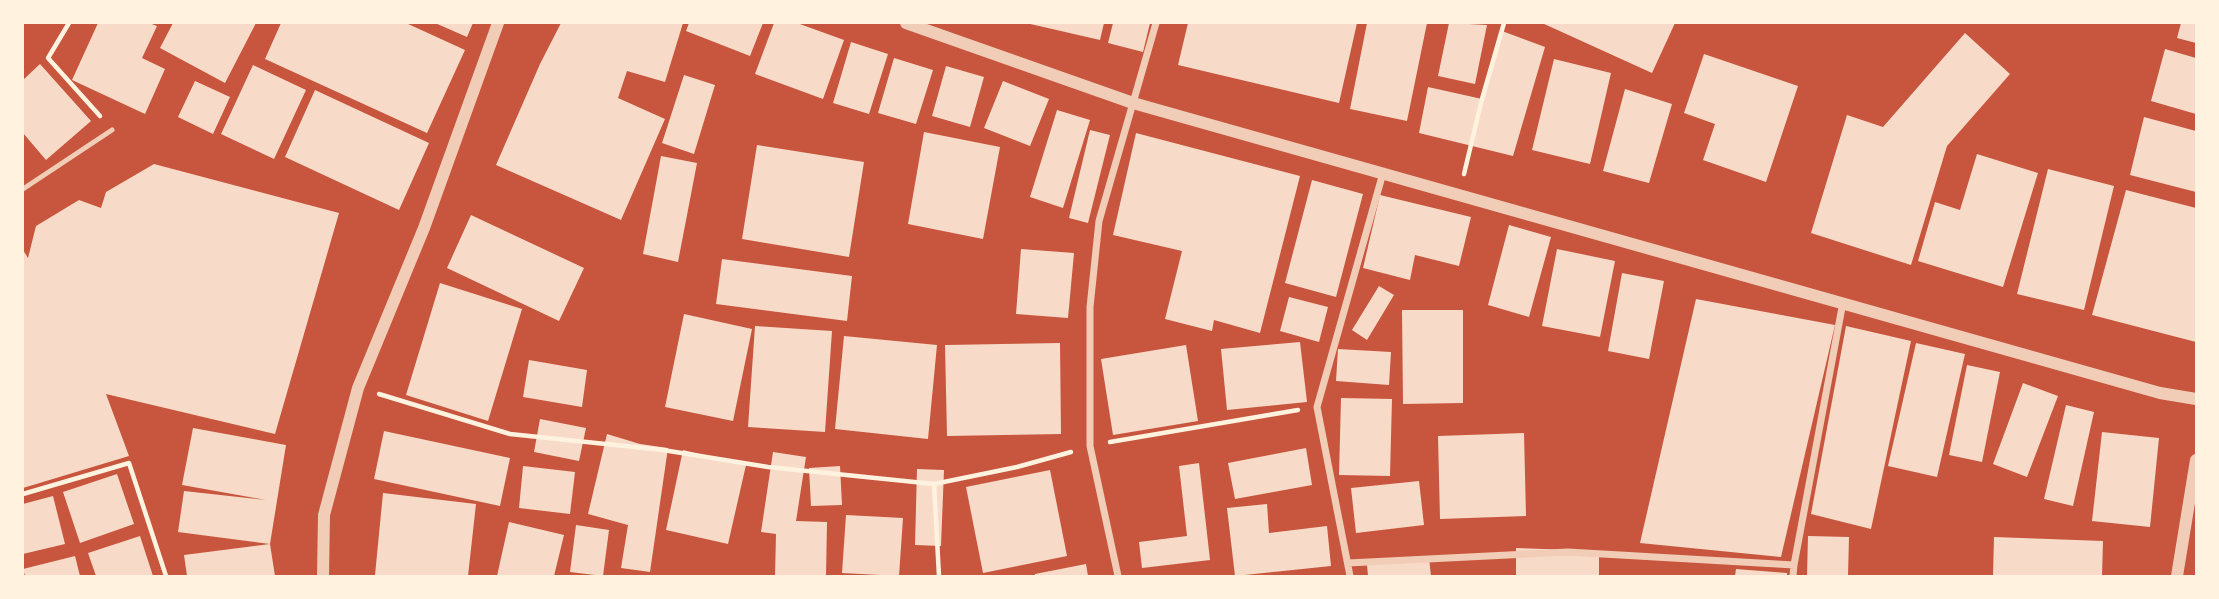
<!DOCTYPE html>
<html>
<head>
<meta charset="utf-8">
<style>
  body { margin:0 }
  #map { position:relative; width:2219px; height:599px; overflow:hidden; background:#c8553d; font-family:"Alegreya Sans",sans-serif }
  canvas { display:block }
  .frame { position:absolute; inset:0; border:24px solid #fff3e0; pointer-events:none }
</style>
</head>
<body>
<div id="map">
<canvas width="2219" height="599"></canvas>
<div class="frame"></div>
</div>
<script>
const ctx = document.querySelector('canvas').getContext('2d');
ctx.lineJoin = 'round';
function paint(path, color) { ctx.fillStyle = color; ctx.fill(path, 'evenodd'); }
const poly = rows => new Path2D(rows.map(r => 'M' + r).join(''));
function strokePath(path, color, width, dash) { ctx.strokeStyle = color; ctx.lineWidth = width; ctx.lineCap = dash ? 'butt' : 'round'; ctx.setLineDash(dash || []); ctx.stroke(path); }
paint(poly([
  [98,23,149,23,157,26,142,58,165,69,145,114,72,80],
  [173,23,256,23,225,83,160,48],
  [281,23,406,23,465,50,427,133,265,59],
  [435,23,473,23,467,37],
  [561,23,683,23,665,82,627,71,618,98,665,119,621,220,496,165,540,64],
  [689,23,763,23,750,56,686,31],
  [774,23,797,23,844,40,823,99,755,74],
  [1026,23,1104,23,1100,40],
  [1113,23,1150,23,1143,52,1108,43],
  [1188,23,1357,23,1339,103,1178,65],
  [1367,23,1427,23,1407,121,1350,109],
  [1449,23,1487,25,1475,84,1438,76],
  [1542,23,1675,23,1652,73],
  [2181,23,2196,23,2196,43,2177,38],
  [1502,31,1545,47,1513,156,1419,133,1428,87,1482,99],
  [1965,33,2010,74,1947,146,1911,265,1811,233,1847,115,1883,127],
  [851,42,888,54,869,114,833,103],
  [2165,49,2196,58,2196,114,2151,101],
  [1704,54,1798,86,1766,182,1703,160,1715,124,1684,113],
  [894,58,933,70,916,124,878,113],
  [1554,59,1611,73,1590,164,1532,150],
  [40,64,91,121,46,160,23,133,23,80],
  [253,65,306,90,274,159,221,134],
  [946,66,984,77,970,127,932,116],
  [684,75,715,85,694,154,662,143],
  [195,81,230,97,213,134,178,117],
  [1003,81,1049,99,1030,146,984,128],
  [1625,89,1672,104,1649,183,1603,171],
  [315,90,429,143,399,210,285,157],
  [1057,110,1090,120,1063,208,1030,197],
  [2144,117,2196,131,2196,192,2130,175],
  [1090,130,1110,135,1088,223,1069,218],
  [924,132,1000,147,983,239,908,224],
  [1136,133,1300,176,1260,333,1214,320,1212,331,1165,319,1182,251,1113,235],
  [757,145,864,162,849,257,742,239],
  [1977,154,2038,173,2003,287,1918,261,1935,202,1960,210],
  [661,156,697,163,678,262,643,254],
  [154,164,339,213,275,434,106,394,129,456,23,488,23,250,28,258,36,226,79,200,101,208,106,192],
  [2048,169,2114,186,2084,310,2017,294],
  [1312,180,1363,194,1336,297,1285,283],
  [2126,190,2196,208,2196,342,2092,315],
  [1380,195,1471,217,1459,266,1415,255,1410,280,1363,268],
  [471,215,584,268,559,321,447,268],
  [1509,225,1551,237,1529,317,1488,305],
  [1021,249,1074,253,1068,318,1016,314],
  [1557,249,1615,261,1600,337,1542,326],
  [722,259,852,276,847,321,716,304],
  [1622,273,1664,281,1649,359,1608,351],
  [440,283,522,309,488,421,406,395],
  [1379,286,1394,295,1367,340,1352,330],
  [1289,297,1328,307,1319,342,1280,331],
  [1696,299,1835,325,1781,557,1640,543],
  [1402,310,1463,310,1463,403,1403,404],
  [684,314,752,329,733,421,665,407],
  [755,326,832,331,825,432,748,427],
  [1846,326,1911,341,1871,529,1811,514],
  [844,336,937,345,928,439,835,429],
  [1300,342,1307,402,1227,410,1221,349],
  [1060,343,1061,434,947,436,945,345],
  [1916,343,1965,354,1937,477,1888,466],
  [1186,345,1198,421,1113,435,1101,359],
  [1338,349,1391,352,1389,385,1336,381],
  [529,360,587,370,582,407,523,397],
  [1967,365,2000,372,1982,462,1949,455],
  [2023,383,2058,396,2027,477,1993,464],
  [1341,398,1392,399,1390,476,1339,475],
  [2066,405,2094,412,2073,506,2044,499],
  [540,419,586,428,579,461,534,452],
  [193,428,286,445,270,544,178,532,184,491,266,500,182,485],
  [384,431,510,458,500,506,374,479],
  [2102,432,2159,438,2150,527,2092,521],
  [1524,433,1526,516,1440,519,1438,436],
  [607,434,640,444,668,448,650,572,621,568,628,525,588,514],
  [1306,448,1312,485,1235,499,1228,463],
  [683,450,746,465,728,544,666,530],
  [773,452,806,457,796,521,827,522,826,576,775,576,776,534,761,532],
  [1199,463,1210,560,1142,568,1139,542,1187,536,1179,466],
  [523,466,575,472,570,514,519,508],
  [840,466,842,505,811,506,809,468],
  [917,469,944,470,941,546,915,545],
  [1050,470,1067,556,983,573,966,487],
  [117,474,134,524,80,543,63,492],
  [1419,481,1424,525,1356,533,1351,488],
  [383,493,476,504,468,576,375,575],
  [53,496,65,544,23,554,23,504],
  [1267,504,1269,533,1327,526,1331,566,1235,576,1227,508],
  [846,515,903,518,899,576,842,573],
  [509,522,564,535,554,576,497,576],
  [576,525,609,530,603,576,570,572],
  [140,536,153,576,96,576,88,553],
  [1808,536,1849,537,1848,576,1807,576],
  [1994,537,2103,541,2102,576,1993,576],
  [270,544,275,576,187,576,184,555],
  [1516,548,1599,551,1599,576,1516,576],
  [75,556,80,576,25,576,23,569],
  [1429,558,1431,576,1368,576,1367,565],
  [1086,564,1088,576,1035,576,1035,574],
  [1736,569,1787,573,1787,576,1735,576]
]), '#f7dbc8');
strokePath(poly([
  [69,23,48,58,100,116],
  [1464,174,1482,99,1504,23],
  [379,394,510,434,663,450,768,467,934,484,1017,467,1071,452],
  [1110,442,1298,410],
  [934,484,939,576],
  [23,494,129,463,166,576]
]), '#fff3e0', 4.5);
strokePath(poly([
  [23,189,112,130]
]), '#f1ccb7', 5);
strokePath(poly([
  [1348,563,1568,552,1794,565],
  [1118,576,1090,446,1090,307,1099,221,1156,23],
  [1350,576,1317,407,1383,173],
  [1793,576,1794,565,1843,302]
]), '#f1ccb7', 7);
strokePath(poly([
  [906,23,1133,103,2160,393,2196,399],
  [323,576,324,515,358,388,424,228,498,23],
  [2177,576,2196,460]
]), '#f1ccb7', 12);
</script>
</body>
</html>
